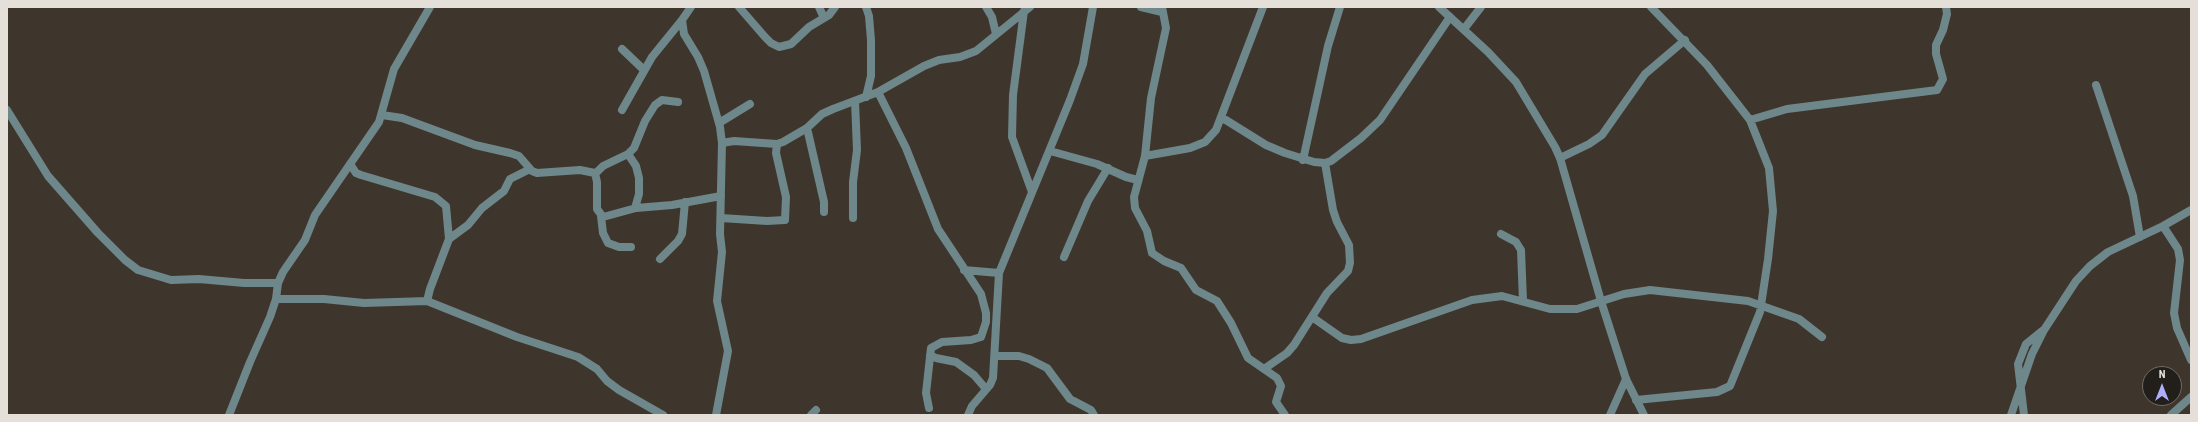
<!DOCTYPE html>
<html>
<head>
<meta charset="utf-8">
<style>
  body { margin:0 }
  #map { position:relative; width:2198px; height:422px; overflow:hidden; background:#3e362c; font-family:"Roboto Condensed",sans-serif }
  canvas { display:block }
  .frame { position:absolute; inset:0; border:8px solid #e4dfd8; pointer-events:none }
  .north { position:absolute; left:2142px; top:366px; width:40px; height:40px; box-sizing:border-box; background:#221e19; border:1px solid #706b65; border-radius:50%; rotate:0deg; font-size:11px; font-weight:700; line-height:16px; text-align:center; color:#e4dfd8 }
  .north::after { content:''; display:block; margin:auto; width:14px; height:18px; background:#adaffb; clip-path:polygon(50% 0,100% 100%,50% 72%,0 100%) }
</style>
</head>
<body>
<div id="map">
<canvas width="2198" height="422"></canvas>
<div class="frame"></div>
<div class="north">N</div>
</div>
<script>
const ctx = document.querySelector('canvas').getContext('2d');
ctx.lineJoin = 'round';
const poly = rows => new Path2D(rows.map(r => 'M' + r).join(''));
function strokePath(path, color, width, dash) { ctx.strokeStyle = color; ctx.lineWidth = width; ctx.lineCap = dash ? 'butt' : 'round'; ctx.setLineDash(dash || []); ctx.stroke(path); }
strokePath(poly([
  [691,7,682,20,684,34,698,57,704,71,720,127,722,143,720,234,722,252,717,301,728,351,716,415],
  [739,7,765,37,771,43,779,47,791,44,809,27,829,15,835,7],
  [819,7,824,18],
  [866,7,869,16,871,40,871,76,866,97],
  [986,7,992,17,996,34],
  [1141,7,1162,12],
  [1162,7,1166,28,1151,98,1145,156,1134,197,1135,208,1147,231,1152,253,1164,261,1181,268,1196,290,1217,301,1231,323,1248,358,1277,378,1281,386,1276,402,1285,415],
  [1024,11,1013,95,1012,137,1032,192],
  [1464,29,1481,7],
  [622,49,644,70],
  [2096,85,2133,196,2140,237],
  [878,92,906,148,938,229,981,294,986,313,986,322,981,337,971,340,942,342,931,348,926,393,929,408],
  [7,110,48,176,98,233,125,260,138,270,171,280,199,279,244,283,278,283],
  [622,110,652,57,682,20],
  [382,115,402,118,475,145,510,153,519,156,532,171,537,173,580,170,595,173,597,182,597,209,603,217,636,208,672,205,721,196],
  [1221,117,1266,145,1285,153,1314,162,1325,163,1331,161,1361,138,1380,120,1450,17],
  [1750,120,1787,109,1937,90,1943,79,1936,54,1936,45,1943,30,1947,14,1946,7],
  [719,123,750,104],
  [807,128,824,202,824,212],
  [722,143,734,141,777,144,783,142,807,128,822,114,833,109,878,92,924,66,939,60,960,57,976,51,1030,7],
  [1050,151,1097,164,1126,177,1138,180],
  [628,154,636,166,639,178,639,194,635,208],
  [1145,156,1190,148,1205,142,1216,130,1263,7],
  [1560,158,1589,144,1602,135,1645,74,1685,40],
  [1303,160,1328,46,1340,7],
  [350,164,356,173,361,175,435,197,446,206,449,239,430,289,427,301],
  [595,174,603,166,628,154,634,148,645,121,655,105,662,100,678,102],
  [601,216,603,233,608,243,619,247,631,247],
  [721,218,767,221,785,220,786,197,776,153,777,144],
  [853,218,853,182,857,150,855,101],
  [2163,226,2178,249,2180,260,2174,313,2177,328,2191,360],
  [1501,234,1516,242,1521,250,1523,301],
  [449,239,468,225,482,208,504,191,510,179,530,169],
  [1064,257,1088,201,1108,168],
  [660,259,678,241,682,234,685,202],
  [964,270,999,273],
  [276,299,324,299,364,303,427,301,517,337,578,357,597,369,607,381,619,390,663,415],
  [1312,317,1342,338,1351,340,1361,339,1472,300,1502,296,1550,309,1577,309,1624,294,1650,290,1748,301,1799,319,1822,337],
  [930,355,936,358,956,362,974,375,986,389],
  [995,356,1019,356,1029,359,1047,368,1070,399,1091,410,1094,415],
  [1264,369,1287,353,1294,345,1327,293,1348,271,1350,263,1349,245,1337,222,1333,210,1325,163],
  [1636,400,1717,392,1730,386,1760,312,1768,259,1773,211,1769,168,1750,120,1707,65,1651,7],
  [229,415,250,362,270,317,276,299,278,283,283,272,305,240,315,215,379,122,394,69,430,7],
  [811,415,816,410],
  [968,415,972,406,990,385,993,378,999,273,1070,100,1083,64,1093,7],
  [1610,415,1626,379],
  [2011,415,2032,354,2044,330,2076,281,2090,266,2108,252,2163,226,2191,210],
  [2024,415,2018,364,2026,344,2042,331],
  [2171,415,2191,397]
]), '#6e878b', 8);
strokePath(poly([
  [1439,7,1488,52,1516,82,1555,147,1560,158,1601,301,1626,379,1644,415]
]), '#6e878b', 8);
</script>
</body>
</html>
